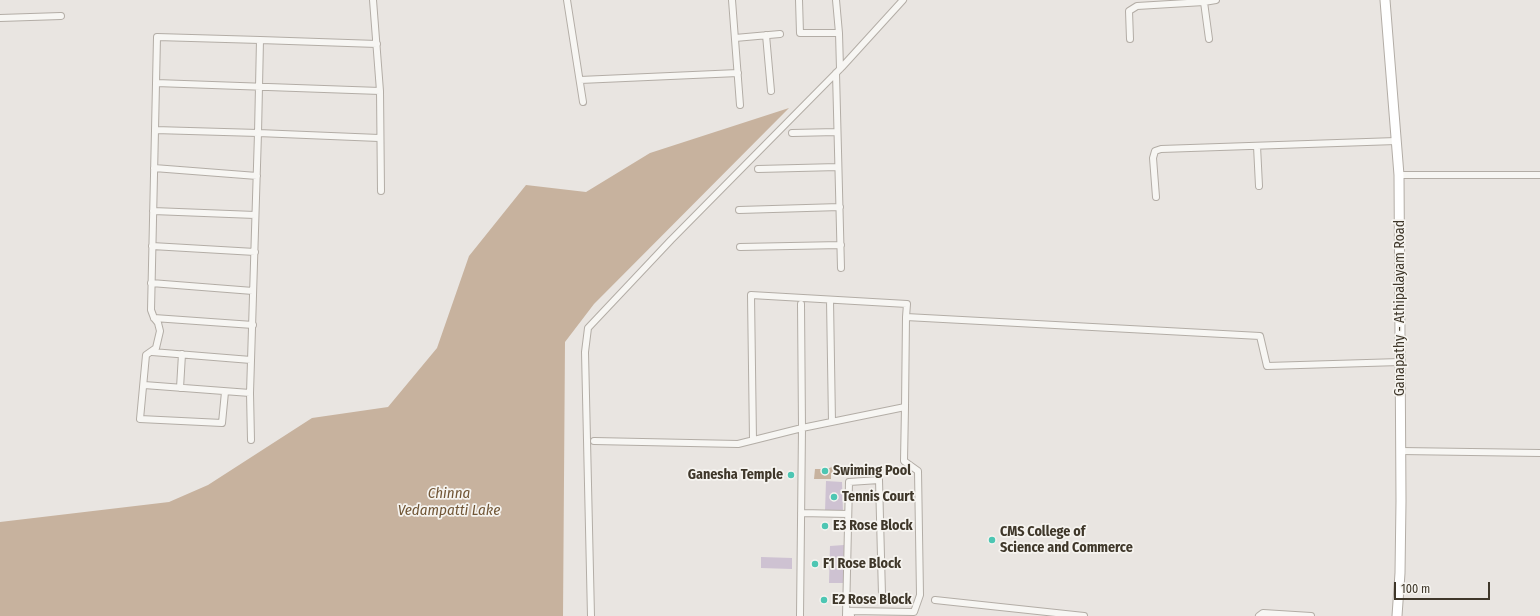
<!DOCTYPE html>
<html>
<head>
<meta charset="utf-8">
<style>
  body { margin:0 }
  #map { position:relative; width:1540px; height:616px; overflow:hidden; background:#e9e5e1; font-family:"Fira Sans Condensed",sans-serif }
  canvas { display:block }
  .scale { position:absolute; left:1394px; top:582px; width:96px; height:18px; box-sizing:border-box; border:2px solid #3f372a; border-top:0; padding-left:5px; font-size:12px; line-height:14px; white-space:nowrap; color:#3f372a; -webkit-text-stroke:3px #f6f4f0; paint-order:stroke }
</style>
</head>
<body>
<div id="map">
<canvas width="1540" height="616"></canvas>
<div class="scale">100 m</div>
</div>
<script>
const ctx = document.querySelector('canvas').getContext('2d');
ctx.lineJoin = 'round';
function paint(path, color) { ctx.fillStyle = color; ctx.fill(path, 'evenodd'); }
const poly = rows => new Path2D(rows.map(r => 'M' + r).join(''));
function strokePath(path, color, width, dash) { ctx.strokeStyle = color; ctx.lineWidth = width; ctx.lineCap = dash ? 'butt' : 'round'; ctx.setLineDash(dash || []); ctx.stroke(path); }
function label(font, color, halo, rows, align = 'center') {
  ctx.font = font + ' "Fira Sans Condensed",sans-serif'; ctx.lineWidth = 3.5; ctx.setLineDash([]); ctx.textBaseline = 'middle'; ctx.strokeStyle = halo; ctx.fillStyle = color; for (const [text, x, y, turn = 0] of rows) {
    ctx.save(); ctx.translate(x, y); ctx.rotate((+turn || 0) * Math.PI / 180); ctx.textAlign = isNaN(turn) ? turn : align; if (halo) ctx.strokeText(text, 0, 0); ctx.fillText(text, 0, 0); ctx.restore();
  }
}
paint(poly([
  [826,481,842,482,843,513,825,512],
  [844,545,843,583,829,583,830,546],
  [761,557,792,558,792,569,761,568]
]), '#cec2d2');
paint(poly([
  [789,108,594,304,565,342,563,616,0,616,0,522,169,502,208,485,312,418,388,407,437,348,469,256,526,185,586,192,650,153],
  [834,466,834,475,831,473,831,479,814,479,815,469,827,469]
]), '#c7b29e');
const minor = poly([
  [373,0,380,91,381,191],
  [567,0,583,102],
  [732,0,740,105],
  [799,0,800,33,839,33,836,0],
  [1204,2,1209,39],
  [0,18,61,16],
  [839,33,840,69],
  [766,35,771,91],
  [735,38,780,34],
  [1130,39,1129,11,1137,6,1204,2,1216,0],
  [260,40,258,133,155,130,157,37,260,40,377,44],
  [836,73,841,268],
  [580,80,738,73],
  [156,83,380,91],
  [155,130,151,310,154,318,158,323,160,331,156,348,146,355,140,419,222,423,225,392],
  [792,133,837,132],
  [1257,146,1259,186],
  [154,168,257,176],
  [758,169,838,167],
  [1399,175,1540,175],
  [1156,197,1153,158,1155,151,1161,149,1396,141],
  [739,210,840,207],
  [153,211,255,215],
  [152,246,255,252],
  [740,247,841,245],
  [151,283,253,291],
  [830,300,832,422],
  [154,318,253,325],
  [152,352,251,360],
  [144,385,250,393],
  [180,388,182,354],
  [251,440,250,393,258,133,379,138],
  [753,440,751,295,907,304,906,317],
  [594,441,738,444,802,428,801,304],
  [1401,451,1540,453],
  [801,513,848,514],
  [935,600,1084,616],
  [591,616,585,352,588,328,671,240,842,67,903,0],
  [800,616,802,428,905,407,906,317,1260,336,1267,366,1400,362],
  [846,616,849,482,879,480,882,595],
  [851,616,850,611,914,612,920,595,918,471,904,461,905,407],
  [1259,616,1263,613,1311,616]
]);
const secondary = poly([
  [1385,0,1399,175,1401,501,1400,573,1397,616]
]);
strokePath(minor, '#b3ada6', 8);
strokePath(secondary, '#b3ada6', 11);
strokePath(minor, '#f7f6f3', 6);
strokePath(secondary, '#fff', 9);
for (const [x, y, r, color] of [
  [825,471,4,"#4dc6b3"],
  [791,475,4,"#4dc6b3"],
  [834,497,4,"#4dc6b3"],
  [825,526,4,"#4dc6b3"],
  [992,540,4,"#4dc6b3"],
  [815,564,4,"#4dc6b3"],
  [824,600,4,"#4dc6b3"]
]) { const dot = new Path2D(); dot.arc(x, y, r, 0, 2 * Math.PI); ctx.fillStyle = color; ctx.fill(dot); strokePath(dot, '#f6f4f0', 1.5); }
label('14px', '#3f372a', '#f6f4f0', [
  ["Ganapathy - Athipalayam Road",1400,308,-90]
]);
label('bold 14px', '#3f372a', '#f6f4f0', [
  ["Swiming Pool",833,471],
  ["Ganesha Temple",783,475,"right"],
  ["Tennis Court",842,497],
  ["E3 Rose Block",833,526],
  ["CMS College of",1000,532],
  ["Science and Commerce",1000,548],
  ["F1 Rose Block",823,564],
  ["E2 Rose Block",832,600]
], 'left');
label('italic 15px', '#715636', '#f6f4f0', [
  ["Chinna",449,494],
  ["Vedampatti Lake",449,511]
]);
</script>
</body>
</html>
